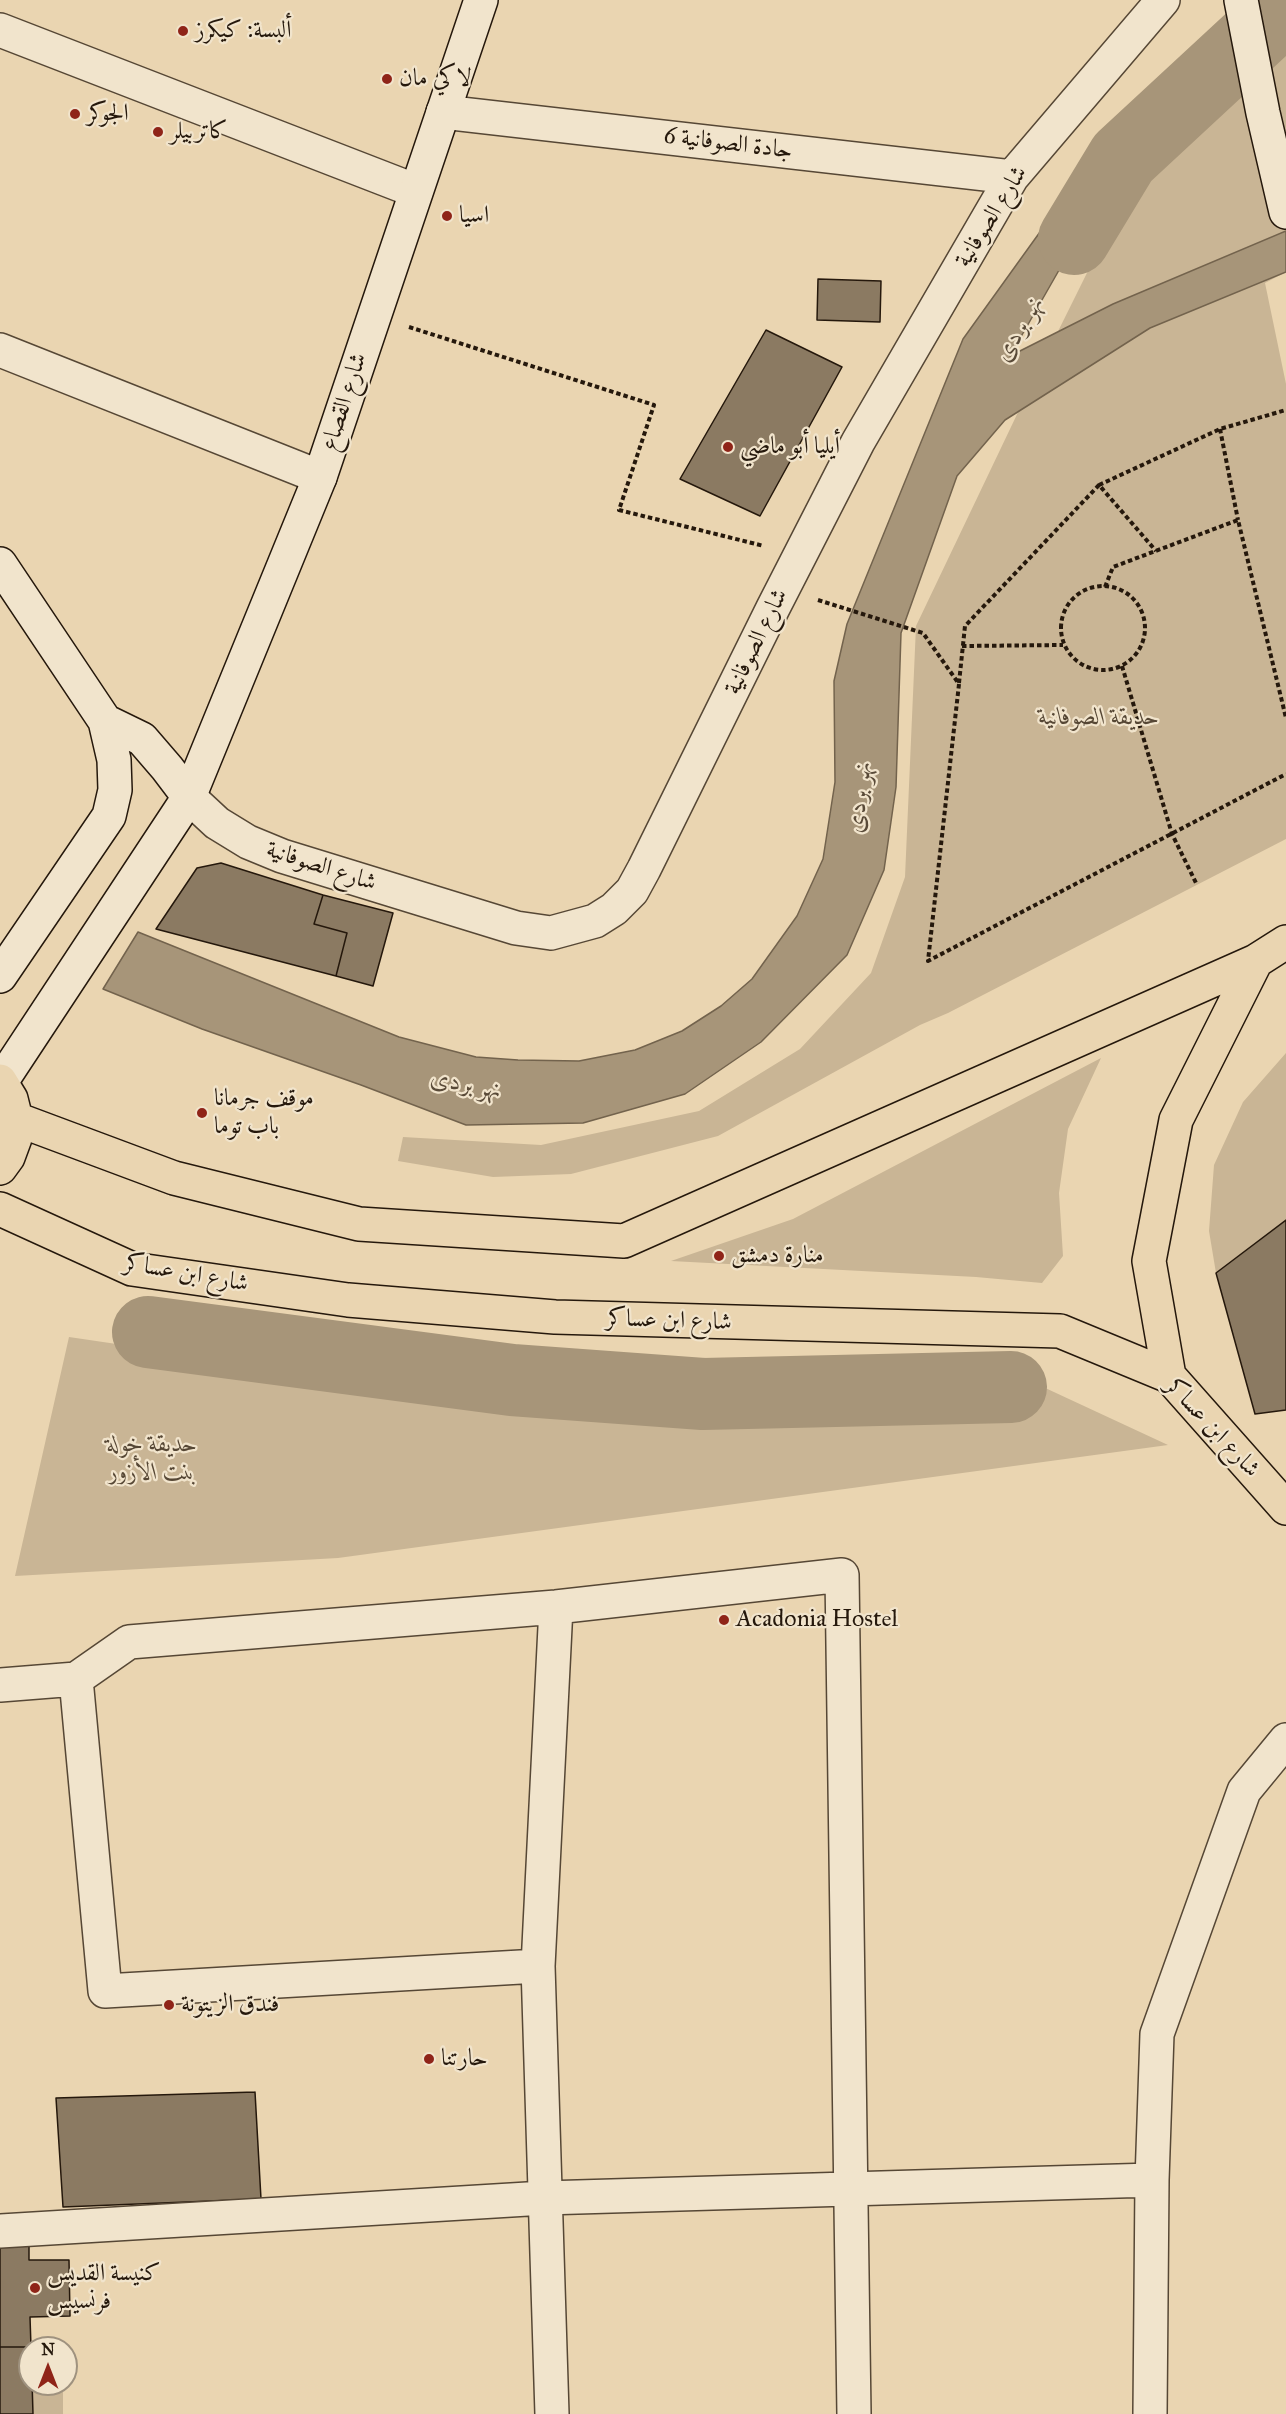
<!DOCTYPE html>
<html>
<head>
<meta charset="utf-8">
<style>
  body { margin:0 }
  #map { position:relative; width:1286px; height:2414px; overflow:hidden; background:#ead5b1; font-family:"IM FELL Great Primer",serif }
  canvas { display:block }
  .north { position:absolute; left:18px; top:2336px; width:60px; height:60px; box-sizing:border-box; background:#f1e4cc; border:2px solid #9f927f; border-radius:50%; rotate:0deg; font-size:16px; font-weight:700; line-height:24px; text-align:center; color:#25180c }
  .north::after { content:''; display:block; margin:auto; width:21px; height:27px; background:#8f2418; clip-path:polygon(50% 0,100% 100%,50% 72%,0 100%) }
</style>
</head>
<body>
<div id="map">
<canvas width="1286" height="2414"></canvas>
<div class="north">N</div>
</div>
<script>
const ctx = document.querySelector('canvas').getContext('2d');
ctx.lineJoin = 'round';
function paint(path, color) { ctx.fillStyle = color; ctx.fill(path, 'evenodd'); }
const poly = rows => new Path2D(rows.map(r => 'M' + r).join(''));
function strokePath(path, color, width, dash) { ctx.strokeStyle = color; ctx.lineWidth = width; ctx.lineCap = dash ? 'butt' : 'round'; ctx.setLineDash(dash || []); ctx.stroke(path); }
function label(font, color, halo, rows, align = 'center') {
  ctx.font = font + ' "IM FELL Great Primer",Amiri,serif'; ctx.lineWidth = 4.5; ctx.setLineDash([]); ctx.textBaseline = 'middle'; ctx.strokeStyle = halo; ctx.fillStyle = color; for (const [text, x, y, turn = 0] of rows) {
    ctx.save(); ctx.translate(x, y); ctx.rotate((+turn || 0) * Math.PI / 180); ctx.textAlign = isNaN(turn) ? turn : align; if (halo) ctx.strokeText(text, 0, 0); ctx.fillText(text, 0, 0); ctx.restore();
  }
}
paint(poly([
  [1286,33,1286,272,1265,283,1286,384,1286,839,948,1013,920,1025,718,1136,571,1174,493,1177,398,1161,403,1137,541,1145,699,1111,800,1049,871,973,905,877,916,626,1021,406,1140,166,1273,40],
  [1286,1053,1286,1220,1216,1273,1209,1231,1214,1165,1243,1102],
  [1101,1058,1068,1129,1059,1193,1063,1256,1042,1283,976,1277,671,1261,793,1219],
  [69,1337,476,1397,668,1409,1013,1373,1168,1445,338,1558,15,1576],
  [32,2384,63,2384,63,2414,33,2414]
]), '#c9b595');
const water = poly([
  [1260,0,1286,0,1286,7,1123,158,1010,356,1113,304,1286,231,1286,272,1150,328,1005,420,957,476,901,633,896,787,884,870,847,955,761,1042,685,1094,583,1123,466,1125,361,1085,202,1029,103,989,138,932,399,1037,476,1057,518,1060,579,1061,635,1050,682,1031,721,1006,752,979,797,916,823,859,835,782,834,681,847,624,963,339,1081,175,1212,36,1260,0]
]);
paint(water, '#a79579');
strokePath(water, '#73634d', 1.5);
strokePath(poly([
  [1074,239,1123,158,1286,7],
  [148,1332,512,1380,703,1394,1011,1387]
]), '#a79579', 72);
const building = poly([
  [818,279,881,281,880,322,817,320,818,279],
  [766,330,842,367,760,516,680,479,766,330],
  [221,863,323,895,314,924,347,933,336,976,156,929,197,868,221,863],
  [323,895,393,913,373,986,336,976,347,933,314,924,323,895],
  [1286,1220,1286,1410,1255,1414,1216,1273,1286,1220],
  [255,2092,261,2199,63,2207,56,2098,255,2092],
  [0,2242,29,2242,29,2260,69,2260,70,2316,30,2317,31,2347,0,2347,0,2242],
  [0,2347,31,2347,33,2414,0,2414,0,2347]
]);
paint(building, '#8b7a62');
strokePath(building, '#25180c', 1.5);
const street = poly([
  [0,30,416,191],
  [443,112,1012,177],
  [0,350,320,477],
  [189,797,217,823,248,842,282,856,516,928,551,933,595,921,614,909,632,891,644,869,773,608,858,442,1012,177,1163,0],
  [76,1679,105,1991,538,1966],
  [0,1685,76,1679,129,1642,556,1607,842,1575,854,2414],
  [0,2231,544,2198,1152,2180],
  [552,2414,538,1966,556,1607],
  [1150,2414,1152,2180,1157,2034,1244,1791,1286,1740]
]);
const secondary = poly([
  [1241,0,1263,113,1286,212],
  [0,564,105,721,114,760,115,790,109,816,0,976],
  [105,721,142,739,167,768,189,797],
  [1,1082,189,797,320,477,481,0]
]);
const primary = poly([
  [0,1081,11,1099,16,1119,15,1138,8,1157,0,1168],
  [16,1119,174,1178,359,1224,624,1241,1256,961,1286,942],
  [0,1209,132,1269,348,1300,555,1317,1060,1331,1169,1376,1286,1508],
  [1169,1376,1149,1261,1176,1120,1256,961]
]);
strokePath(street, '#564735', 36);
strokePath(secondary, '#25180c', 36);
strokePath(primary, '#25180c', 36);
strokePath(poly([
  [409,327,654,405,619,510,764,546],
  [1220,429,1238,520],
  [1099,485,1220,429,1286,410],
  '1061 628a42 42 0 1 1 84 0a42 42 0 1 1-84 0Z',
  [1105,587,1113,567,1238,520,1286,718],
  [818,600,923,633,959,684,928,961,1286,774],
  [962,646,1063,645],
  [1122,666,1172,834,1197,885],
  [959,683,965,626,1099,485,1156,551]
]), '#25180c', 4, [4.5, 3]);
strokePath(street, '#f1e4cc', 33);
strokePath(secondary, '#f1e4cc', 33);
strokePath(primary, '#ead5b1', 33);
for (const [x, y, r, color] of [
  [183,31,6,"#8f2418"],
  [387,79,6,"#8f2418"],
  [75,114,6,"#8f2418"],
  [158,132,6,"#8f2418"],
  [447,216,6,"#8f2418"],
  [728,447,6,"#8f2418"],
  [202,1113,6,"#8f2418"],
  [719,1256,6,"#8f2418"],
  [724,1620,6,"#8f2418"],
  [169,2005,6,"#8f2418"],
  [429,2059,6,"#8f2418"],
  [35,2288,6,"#8f2418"]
]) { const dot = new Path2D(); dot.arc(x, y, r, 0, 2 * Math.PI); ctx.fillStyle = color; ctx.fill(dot); strokePath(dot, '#f1e4cc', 2); }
label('24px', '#25180c', '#f1e4cc', [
  ["ألبسة: كيكرز",195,31],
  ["لاكي مان",399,79],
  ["الجوكر",87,114],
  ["كاتربيلر",170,132],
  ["اسيا",459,216],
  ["أيليا أبو ماضي",740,447],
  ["موقف جرمانا",214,1099],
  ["باب توما",214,1127],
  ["منارة دمشق",731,1256],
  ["Acadonia Hostel",736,1620],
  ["فندق الزيتونة",181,2005],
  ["حارتنا",441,2059],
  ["كنيسة القديس",47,2274],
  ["فرنسيس",47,2302]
], 'left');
label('24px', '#25180c', '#f1e4cc', [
  ["جادة الصوفانية 6",728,144,7],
  ["شارع الصوفانية",992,217,-58],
  ["شارع القصاع",345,402,-72],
  ["شارع الصوفانية",757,642,-64],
  ["شارع الصوفانية",321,867,18],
  ["شارع ابن عساكر",186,1274,10],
  ["شارع ابن عساكر",669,1321,2],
  ["شارع ابن عساكر",1212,1428,47]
]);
label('italic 24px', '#564735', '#f1e4cc', [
  ["حديقة الصوفانية",1099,718],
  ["حديقة خولة",152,1445],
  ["بنت الأزور",152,1473]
]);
label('italic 26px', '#594a38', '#f1e4cc', [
  ["نهر بردى",1020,329,-59],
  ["نهر بردى",860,797,-83],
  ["نهر بردى",466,1085,11]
]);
</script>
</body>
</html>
